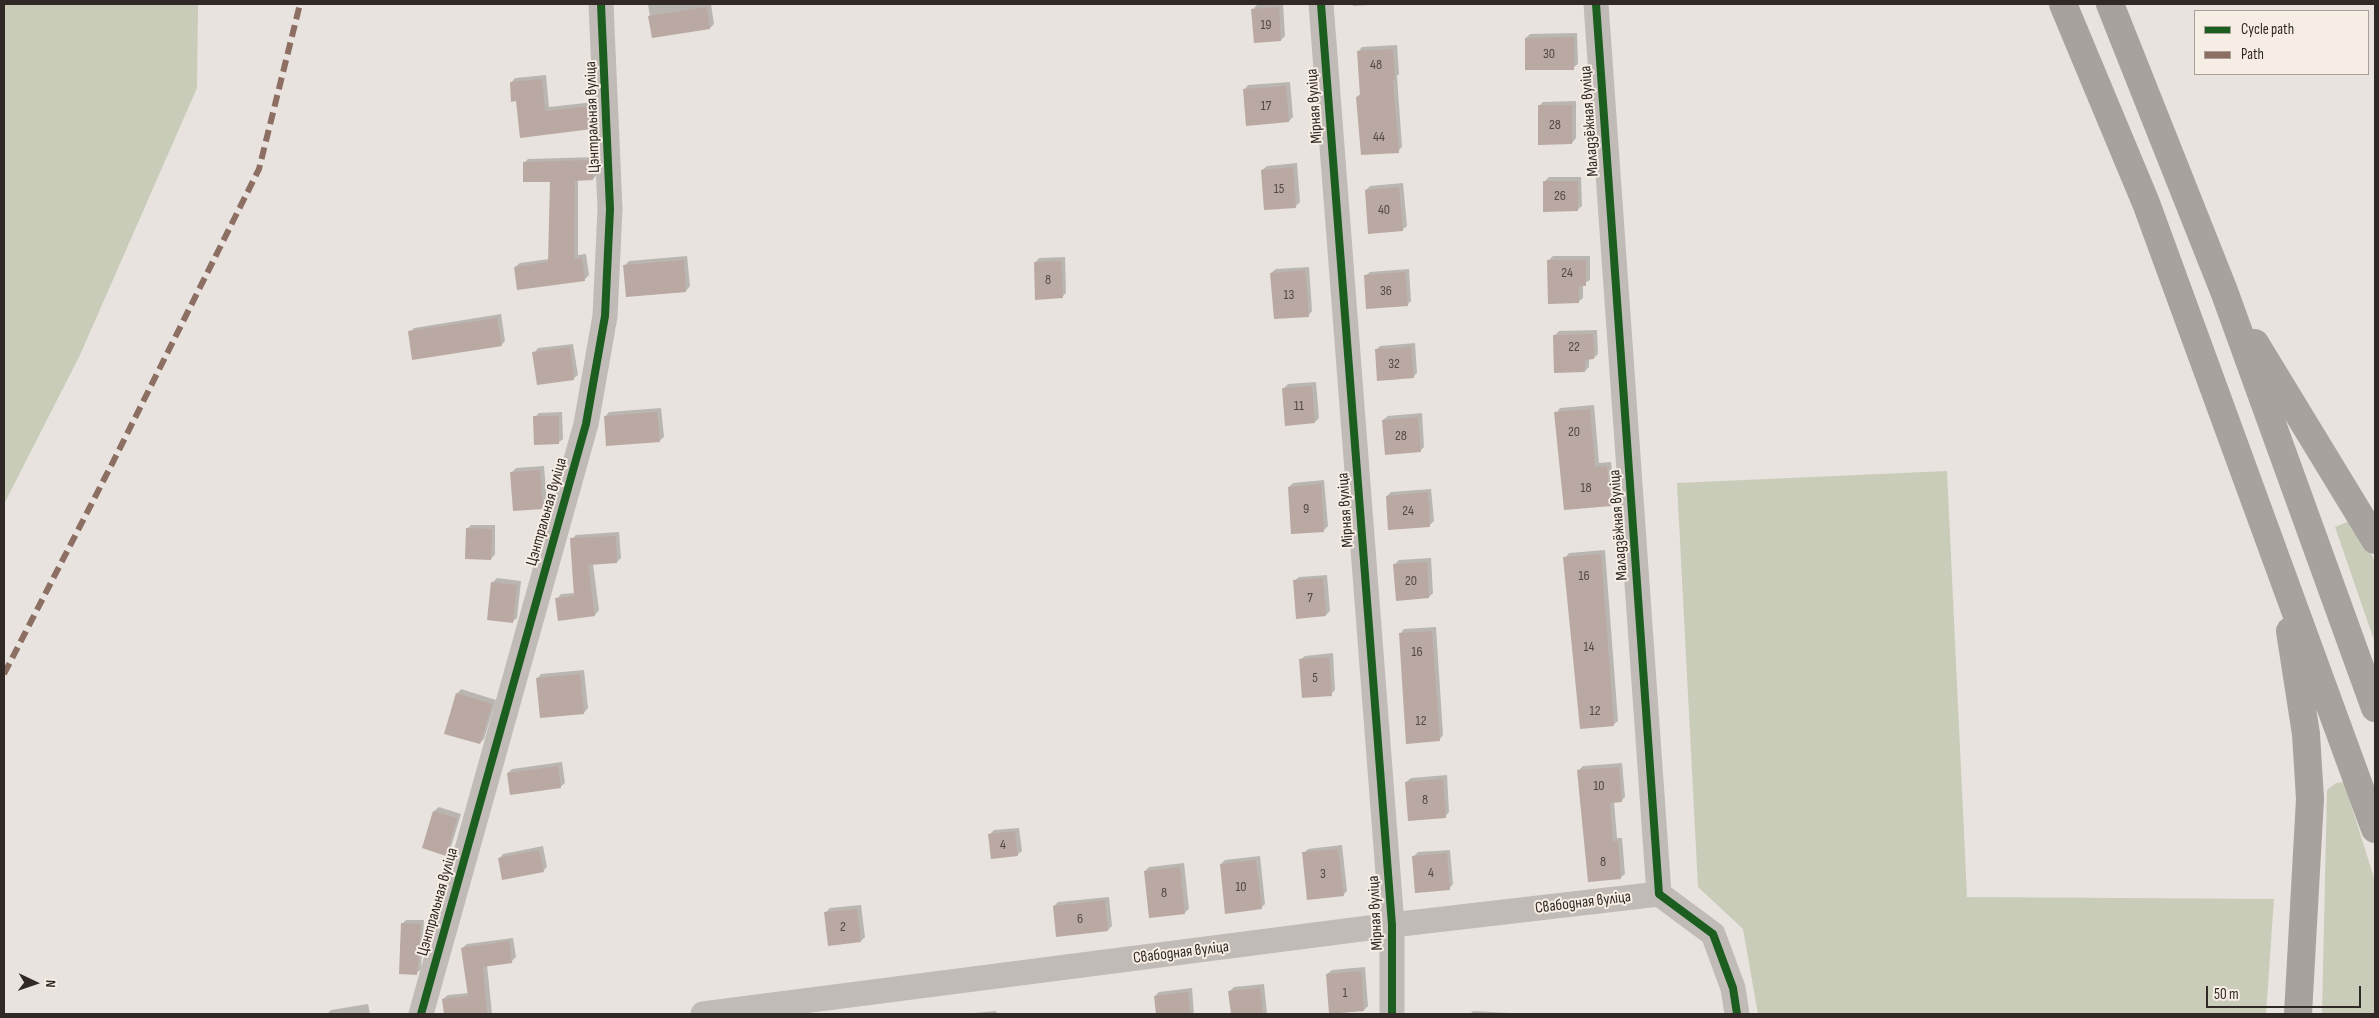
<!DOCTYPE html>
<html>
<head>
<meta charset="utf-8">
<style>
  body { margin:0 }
  #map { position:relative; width:2379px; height:1018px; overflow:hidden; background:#e8e3de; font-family:"Sofia Sans Condensed",sans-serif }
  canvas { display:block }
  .frame { position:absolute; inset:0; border:5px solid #312926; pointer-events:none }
  .legend { position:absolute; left:2194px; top:10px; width:175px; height:65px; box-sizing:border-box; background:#f6ede4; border:1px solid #a79f98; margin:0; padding:6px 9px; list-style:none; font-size:15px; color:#312926 }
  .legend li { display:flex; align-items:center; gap:10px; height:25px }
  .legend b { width:25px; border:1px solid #a79f98 }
  .north { position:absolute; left:10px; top:958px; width:50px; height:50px; -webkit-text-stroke:4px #f6ede4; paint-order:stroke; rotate:93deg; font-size:14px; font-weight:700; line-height:20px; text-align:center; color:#312926 }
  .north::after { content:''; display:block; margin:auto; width:18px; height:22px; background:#312926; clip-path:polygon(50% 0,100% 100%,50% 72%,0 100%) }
  .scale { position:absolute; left:2206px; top:986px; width:155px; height:22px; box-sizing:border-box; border:2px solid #312926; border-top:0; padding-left:6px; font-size:15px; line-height:18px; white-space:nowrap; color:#312926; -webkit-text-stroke:4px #f6ede4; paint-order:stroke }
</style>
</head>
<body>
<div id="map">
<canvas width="2379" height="1018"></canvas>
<div class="frame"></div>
<ul class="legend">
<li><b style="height:6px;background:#1b5e20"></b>Cycle path</li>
<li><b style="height:6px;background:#8d6e63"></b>Path</li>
</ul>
<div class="north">N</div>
<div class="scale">50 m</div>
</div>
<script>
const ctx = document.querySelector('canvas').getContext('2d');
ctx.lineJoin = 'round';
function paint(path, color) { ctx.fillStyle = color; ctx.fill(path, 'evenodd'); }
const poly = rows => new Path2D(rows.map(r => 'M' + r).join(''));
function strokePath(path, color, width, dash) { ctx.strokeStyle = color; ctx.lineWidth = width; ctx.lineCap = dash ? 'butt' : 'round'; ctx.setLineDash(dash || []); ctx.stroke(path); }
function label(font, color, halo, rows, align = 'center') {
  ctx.font = font + ' "Sofia Sans Condensed",sans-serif'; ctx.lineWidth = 4; ctx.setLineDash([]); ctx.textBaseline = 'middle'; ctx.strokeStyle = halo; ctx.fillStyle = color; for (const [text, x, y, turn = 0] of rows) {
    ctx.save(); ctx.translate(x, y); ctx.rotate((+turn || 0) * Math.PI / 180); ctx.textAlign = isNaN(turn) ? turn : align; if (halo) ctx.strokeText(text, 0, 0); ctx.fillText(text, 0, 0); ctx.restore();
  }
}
paint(poly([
  [4,4,198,4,197,88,80,355,4,504],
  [1947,471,1967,897,2274,899,2266,1014,1758,1014,1743,929,1698,887,1677,483],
  [2352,520,2375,561,2375,643,2335,527],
  [2344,782,2375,881,2375,1014,2322,1014,2327,790,2336,783]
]), '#c9ccb9');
paint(poly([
  [648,4,711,4,714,24,710,28,653,37],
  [1283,4,1285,36,1281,40,1253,9,1257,5],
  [1353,4,1384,4,1353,6],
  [1577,33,1578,64,1573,68,1526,38,1530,34],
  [1397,45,1399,74,1397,76,1402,147,1398,151,1357,97,1361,93,1358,52,1362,47],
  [546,75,549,107,594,102,596,124,592,128,521,137,517,100,511,83,515,78],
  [1290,82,1293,117,1289,121,1244,90,1248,85],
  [1576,101,1576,138,1572,143,1539,106,1543,102],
  [597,157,597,175,593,179,578,180,578,255,586,254,589,275,585,279,518,289,515,267,520,263,549,259,551,180,524,163,528,159],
  [1297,163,1300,202,1296,206,1262,170,1267,166],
  [1549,177,1581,177,1582,206,1577,210,1544,182],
  [1403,183,1407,226,1402,230,1366,190,1370,186],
  [687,256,690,286,686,291,624,266,629,261],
  [1553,256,1590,256,1590,280,1583,284,1583,298,1578,302,1549,260],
  [1065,257,1066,293,1062,297,1035,263,1039,258],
  [1309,267,1312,311,1308,316,1271,273,1276,269],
  [1409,269,1411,301,1407,305,1365,276,1370,272],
  [501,314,505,341,501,345,410,332,414,328],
  [1597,330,1598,354,1594,358,1589,358,1589,367,1585,371,1554,336,1559,331],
  [1415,343,1417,373,1413,377,1376,350,1380,346],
  [573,344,578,375,573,379,534,353,538,348],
  [1316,382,1319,418,1315,422,1283,389,1288,384],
  [1594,405,1599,463,1611,462,1615,500,1610,505,1556,413,1560,408],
  [661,408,664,437,659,441,605,417,609,412],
  [562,412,563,439,558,443,535,417,539,413],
  [1422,413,1424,447,1420,451,1383,420,1388,416],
  [544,466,547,503,543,507,511,473,516,468],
  [1324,480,1328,526,1324,530,1289,487,1293,483],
  [1431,489,1434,521,1429,526,1387,496,1391,492],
  [471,525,495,525,495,554,491,559,467,529],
  [619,532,621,558,617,562,593,564,599,610,595,615,557,599,561,594,575,593,572,539,576,535],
  [1605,550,1618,721,1613,725,1565,558,1569,553],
  [1431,558,1433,593,1429,597,1394,565,1399,560],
  [1327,575,1330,611,1326,615,1294,581,1299,577],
  [497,578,521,581,517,618,512,622,492,583],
  [1436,627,1443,735,1439,740,1400,634,1404,629],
  [1333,653,1335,690,1331,694,1300,660,1305,656],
  [584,670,588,708,584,713,541,717,537,679,541,674],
  [461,689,496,700,484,739,480,743,457,694],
  [562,762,565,783,560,787,508,773,512,769],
  [1622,763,1625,797,1621,801,1614,802,1617,838,1622,838,1625,874,1620,878,1579,770,1583,766],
  [1447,775,1449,812,1445,817,1406,782,1411,778],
  [439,807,461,814,450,850,446,854,424,848,434,811],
  [1019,828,1022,851,1017,855,989,835,994,830],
  [1342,845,1347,891,1343,895,1304,853,1308,849],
  [543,846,547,867,543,871,499,859,503,854],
  [1450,850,1453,884,1449,889,1413,857,1418,852],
  [1260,856,1265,904,1261,908,1221,864,1225,860],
  [1184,863,1189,909,1184,913,1145,871,1149,867],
  [1109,897,1112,926,1108,930,1054,906,1058,902],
  [861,905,865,937,861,941,825,913,830,908],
  [406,920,424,920,421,969,416,974,402,924],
  [513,938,516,957,511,962,487,965,492,1014,445,1014,443,999,448,995,469,993,462,948,467,944],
  [1365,967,1368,1006,1364,1010,1327,974,1332,970],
  [1264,984,1267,1014,1232,1014,1230,991,1234,987],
  [1192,988,1194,1014,1157,1014,1155,996,1159,992],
  [368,1004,370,1014,327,1014,331,1010],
  [996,1011,997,1014,972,1014,973,1013],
  [1473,1011,1509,1013,1509,1014,1470,1014]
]), '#0003');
paint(poly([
  [707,7,710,29,652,38,648,16],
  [1279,7,1281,41,1254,43,1251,9],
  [1574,37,1574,70,1525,70,1525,38],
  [1393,49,1395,80,1393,80,1399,153,1361,155,1356,97,1360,96,1357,51],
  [542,79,545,111,590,106,592,129,520,138,516,101,511,102,510,82],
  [1286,86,1289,122,1246,126,1243,89],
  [1538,105,1572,105,1572,144,1538,145],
  [593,160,593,180,575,181,574,259,582,258,585,281,517,290,514,267,548,262,550,182,523,182,523,162],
  [1293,167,1296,208,1264,210,1261,170],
  [1543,181,1578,181,1578,211,1543,212],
  [1399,187,1403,231,1368,234,1365,190],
  [684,260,686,292,626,297,623,265],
  [1547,260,1586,260,1586,286,1579,286,1579,303,1548,304],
  [1061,261,1063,298,1035,300,1034,262],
  [1305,270,1309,317,1274,319,1270,273],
  [1405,272,1408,306,1366,309,1364,275],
  [497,318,502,346,412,360,408,331],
  [1593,334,1594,359,1585,360,1585,372,1554,373,1553,335],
  [570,347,574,380,537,385,532,352],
  [1411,347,1414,378,1377,381,1375,349],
  [1312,386,1315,423,1285,426,1282,388],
  [1590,409,1595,467,1607,466,1611,506,1564,510,1554,412],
  [657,412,660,442,606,446,604,416],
  [533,416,559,416,559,444,534,445],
  [1418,417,1421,452,1385,455,1382,420],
  [540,470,543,509,513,511,510,472],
  [1321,484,1324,532,1291,534,1288,487],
  [1428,492,1430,527,1388,530,1386,496],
  [466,528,492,529,491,560,465,559],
  [616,536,617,563,588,565,595,616,558,621,555,598,574,596,570,538],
  [1601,554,1614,726,1580,729,1563,557],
  [1427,562,1429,598,1396,601,1393,564],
  [1323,578,1326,616,1296,619,1293,580],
  [491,582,517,585,513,623,487,620],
  [1432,631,1440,741,1406,744,1399,633],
  [1329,657,1332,696,1302,698,1299,659],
  [580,674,584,714,540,718,536,678],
  [456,693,492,704,480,744,444,734],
  [558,766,561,788,510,795,507,773],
  [1619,767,1622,802,1610,803,1613,842,1618,841,1621,879,1588,882,1577,770],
  [1443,779,1446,818,1408,821,1405,782],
  [433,811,457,818,446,856,422,848],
  [1015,831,1018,856,991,859,988,834],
  [1338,849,1344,896,1307,900,1302,852],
  [539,850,544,872,502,880,498,858],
  [1447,853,1450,890,1415,893,1412,856],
  [1256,860,1262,909,1225,914,1220,864],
  [1180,867,1185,914,1149,918,1144,871],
  [1105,900,1108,931,1056,937,1053,906],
  [857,909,861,942,828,946,824,912],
  [401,923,421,924,417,975,399,974],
  [509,941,512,963,483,967,487,1014,444,1014,442,999,468,996,461,948],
  [1361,971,1364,1011,1329,1014,1326,974],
  [1260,988,1263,1014,1231,1014,1228,991],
  [1188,992,1190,1014,1156,1014,1154,996]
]), '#baa8a2');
strokePath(poly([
  [1321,4,1392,925,1392,1014],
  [1596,4,1659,894,1713,934,1733,988,1737,1014],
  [421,1014,586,424,605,316,610,209,601,4],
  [703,1014,1392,925,1659,894]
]), '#c1bbb7', 25);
strokePath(poly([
  [2063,4,2146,203,2375,829],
  [2110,4,2224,291,2375,708],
  [2255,343,2375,540],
  [2290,631,2306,734,2310,799,2298,1014]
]), '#a7a29d', 28);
strokePath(poly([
  [4,674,112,464,259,169,300,4]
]), '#8d6e63', 6, [12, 6]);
strokePath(poly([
  [1321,4,1392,925,1392,1014],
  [1596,4,1659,894,1713,934,1733,988,1737,1014],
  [421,1014,586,424,605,316,610,209,601,4]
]), '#1b5e20', 8);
label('14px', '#534945', null, [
  ["19",1266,25],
  ["30",1549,54],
  ["48",1376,65],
  ["17",1266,106],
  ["28",1555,125],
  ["44",1379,137],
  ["15",1279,189],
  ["26",1560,196],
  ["40",1384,210],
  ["24",1567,273],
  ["8",1048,280],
  ["36",1386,291],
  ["13",1289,295],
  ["22",1574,347],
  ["32",1394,364],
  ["11",1299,406],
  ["20",1574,432],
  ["28",1401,436],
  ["18",1586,488],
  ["9",1306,509],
  ["24",1408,511],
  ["16",1584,576],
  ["20",1411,581],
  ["7",1310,598],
  ["14",1589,647],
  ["16",1417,652],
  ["5",1315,678],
  ["12",1595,711],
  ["12",1421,721],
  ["10",1599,786],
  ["8",1425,800],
  ["4",1003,845],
  ["8",1603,862],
  ["4",1431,873],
  ["3",1323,874],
  ["10",1241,887],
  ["8",1164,893],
  ["6",1080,919],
  ["2",843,927],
  ["1",1345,993]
]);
label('16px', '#312926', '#f6ede4', [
  ["Мірная вуліца",1315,106,-94],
  ["Цэнтральная вуліца",593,117,-92],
  ["Маладзёжная вуліца",1590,121,-94],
  ["Мірная вуліца",1346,510,-94],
  ["Цэнтральная вуліца",547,512,-74],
  ["Маладзёжная вуліца",1619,525,-94],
  ["Цэнтральная вуліца",438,902,-74],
  ["Свабодная вуліца",1583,903,-7],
  ["Мірная вуліца",1376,913,-93],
  ["Свабодная вуліца",1181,953,-7]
]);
</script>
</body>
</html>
